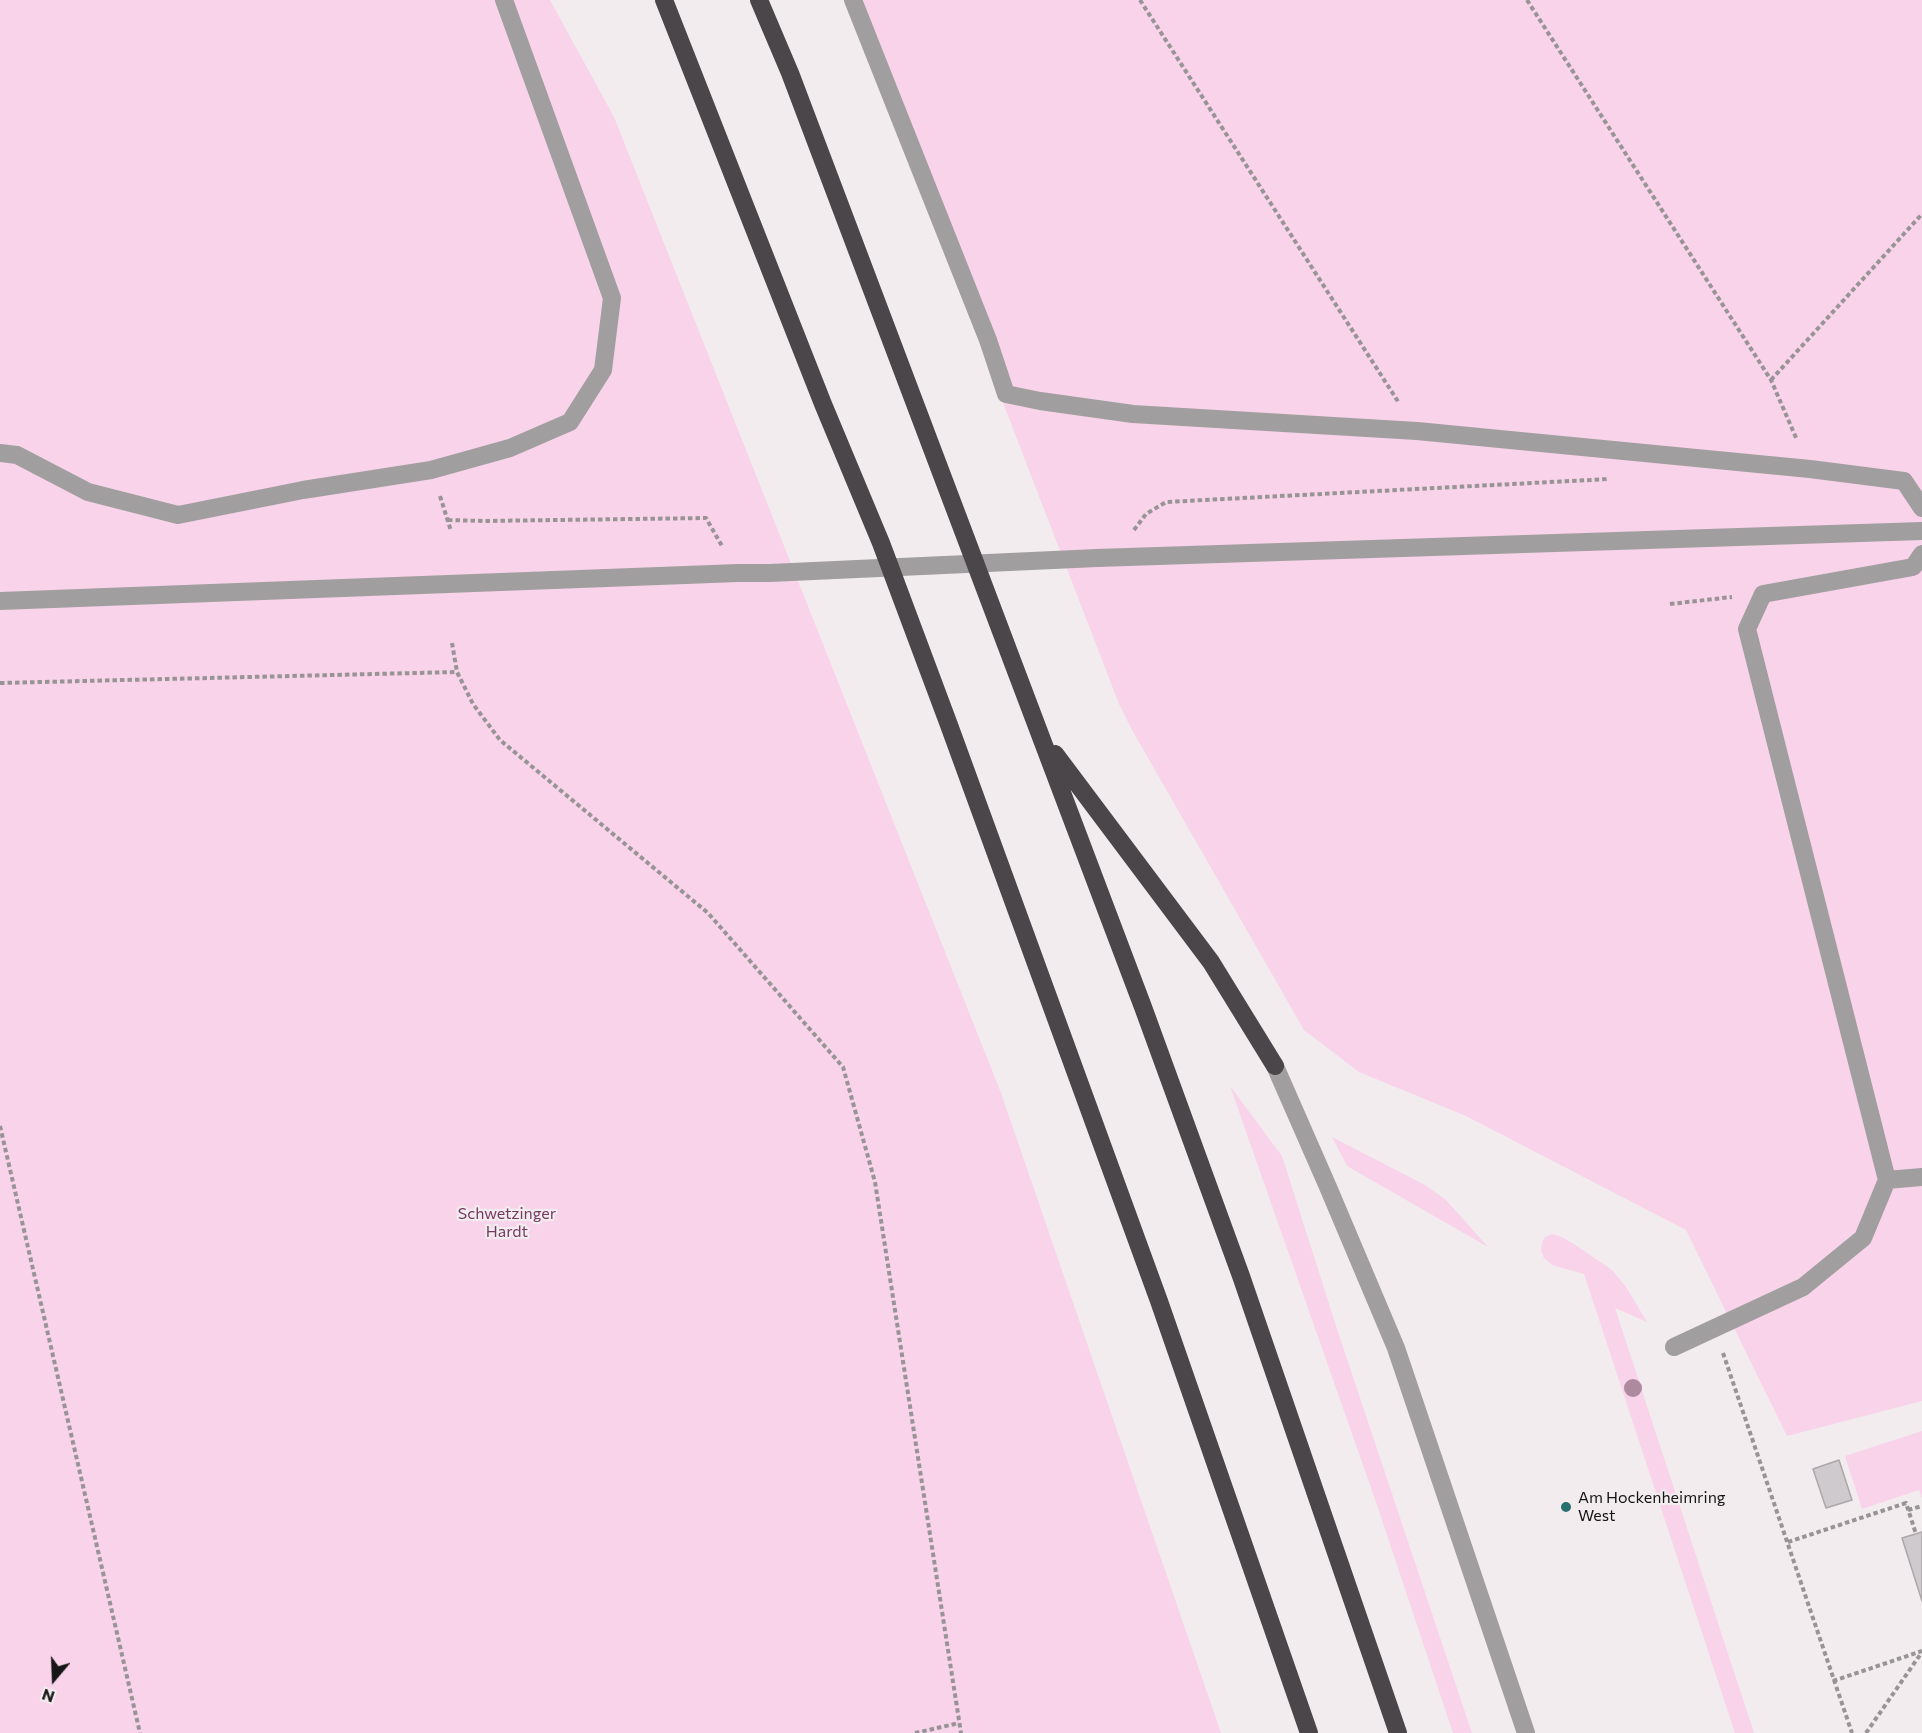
<!DOCTYPE html>
<html>
<head>
<meta charset="utf-8">
<style>
  body { margin:0 }
  #map { position:relative; width:1922px; height:1733px; overflow:hidden; background:#f2ecef; font-family:Commissioner,sans-serif }
  canvas { display:block }
  .north { position:absolute; left:24px; top:1649px; width:60px; height:60px; -webkit-text-stroke:4px #f2ecef; paint-order:stroke; rotate:199deg; font-size:16px; font-weight:700; line-height:24px; text-align:center; color:#161516 }
  .north::after { content:''; display:block; margin:auto; width:21px; height:27px; background:#161516; clip-path:polygon(50% 0,100% 100%,50% 72%,0 100%) }
</style>
</head>
<body>
<div id="map">
<canvas width="1922" height="1733"></canvas>
<div class="north">N</div>
</div>
<script>
const ctx = document.querySelector('canvas').getContext('2d');
ctx.lineJoin = 'round';
function paint(path, color) { ctx.fillStyle = color; ctx.fill(path, 'evenodd'); }
const poly = rows => new Path2D(rows.map(r => 'M' + r).join(''));
function strokePath(path, color, width, dash) { ctx.strokeStyle = color; ctx.lineWidth = width; ctx.lineCap = dash ? 'butt' : 'round'; ctx.setLineDash(dash || []); ctx.stroke(path); }
function label(font, color, halo, rows, align = 'center') {
  ctx.font = font + ' Commissioner,sans-serif'; ctx.lineWidth = 4.5; ctx.setLineDash([]); ctx.textBaseline = 'middle'; ctx.strokeStyle = halo; ctx.fillStyle = color; for (const [text, x, y, turn = 0] of rows) {
    ctx.save(); ctx.translate(x, y); ctx.rotate((+turn || 0) * Math.PI / 180); ctx.textAlign = isNaN(turn) ? turn : align; if (halo) ctx.strokeText(text, 0, 0); ctx.fillText(text, 0, 0); ctx.restore();
  }
}
paint(poly([
  [0,0,550,0,614,117,1001,1093,1221,1733,0,1733],
  [848,0,1922,0,1922,1401,1787,1436,1686,1230,1466,1116,1359,1072,1304,1030,1132,730,1119,704],
  [1230,1086,1282,1156,1338,1332,1472,1733,1453,1733,1377,1505],
  [1332,1137,1425,1185,1446,1200,1488,1247,1347,1166],
  [1552,1234,1562,1237,1577,1246,1612,1270,1626,1287,1647,1322,1615,1308,1754,1733,1735,1733,1584,1274,1552,1265,1544,1258,1541,1251,1542,1242,1545,1237],
  [1922,1431,1922,1498,1919,1490,1862,1509,1845,1456]
]), '#f8d3e9');
const building = poly([
  [1839,1460,1852,1500,1826,1508,1813,1469,1839,1460],
  [1922,1532,1922,1601,1902,1538,1922,1532]
]);
paint(building, '#cfcacd');
strokePath(building, '#ada7aa', 1.5);
strokePath(poly([
  [1140,0,1399,403],
  [1527,0,1771,380,1797,440],
  [1771,380,1922,214],
  [440,496,451,531],
  [448,520,484,521,706,518,722,546],
  [1134,530,1146,514,1166,502,1609,479],
  [1670,604,1732,597],
  [452,643,457,672,473,704,500,740,708,913,843,1067,875,1182,961,1733],
  [0,683,457,672],
  [0,1126,140,1733],
  [1723,1353,1852,1733],
  [1908,1510,1922,1506],
  [1788,1542,1906,1503,1916,1534],
  [1833,1681,1922,1651],
  [915,1733,959,1723],
  [1866,1733,1922,1652]
]), '#989496', 4, [4.5, 3]);
strokePath(poly([
  [853,0,988,340,1006,394,1040,401,1133,414,1417,431,1810,469,1904,481,1922,508],
  [0,453,17,455,88,492,178,515,303,490,431,470,510,448,570,422,603,370,612,298,504,0],
  [0,601,738,573,770,573,1097,558,1922,531],
  [1275,1066,1328,1187,1396,1348,1526,1733],
  [1887,1180,1922,1177],
  [1674,1347,1803,1287,1863,1238,1887,1180,1747,629,1763,594,1913,567,1922,554]
]), '#a09e9f', 18);
strokePath(poly([
  [664,0,823,404,881,543,949,725,1159,1301,1309,1733],
  [759,0,790,73,1143,1007,1241,1276,1398,1733],
  [1055,754,1211,962,1275,1066]
]), '#4a4649', 18);
ctx.fillStyle = '#ae8aa1';
for (const [x, y] of [
  [1633,1388]
]) { ctx.beginPath(); ctx.arc(x, y, 9, 0, 2 * Math.PI); ctx.fill(); }
for (const [x, y, r, color] of [
  [1566,1507,6,"#26716e"]
]) { const dot = new Path2D(); dot.arc(x, y, r, 0, 2 * Math.PI); ctx.fillStyle = color; ctx.fill(dot); strokePath(dot, '#f2ecef', 2); }
label('16px', '#763a61', '#f2ecef', [
  ["Schwetzinger",507,1214],
  ["Hardt",507,1232]
]);
label('16px', '#161516', '#f2ecef', [
  ["Am Hockenheimring",1578,1498],
  ["West",1578,1516]
], 'left');
</script>
</body>
</html>
